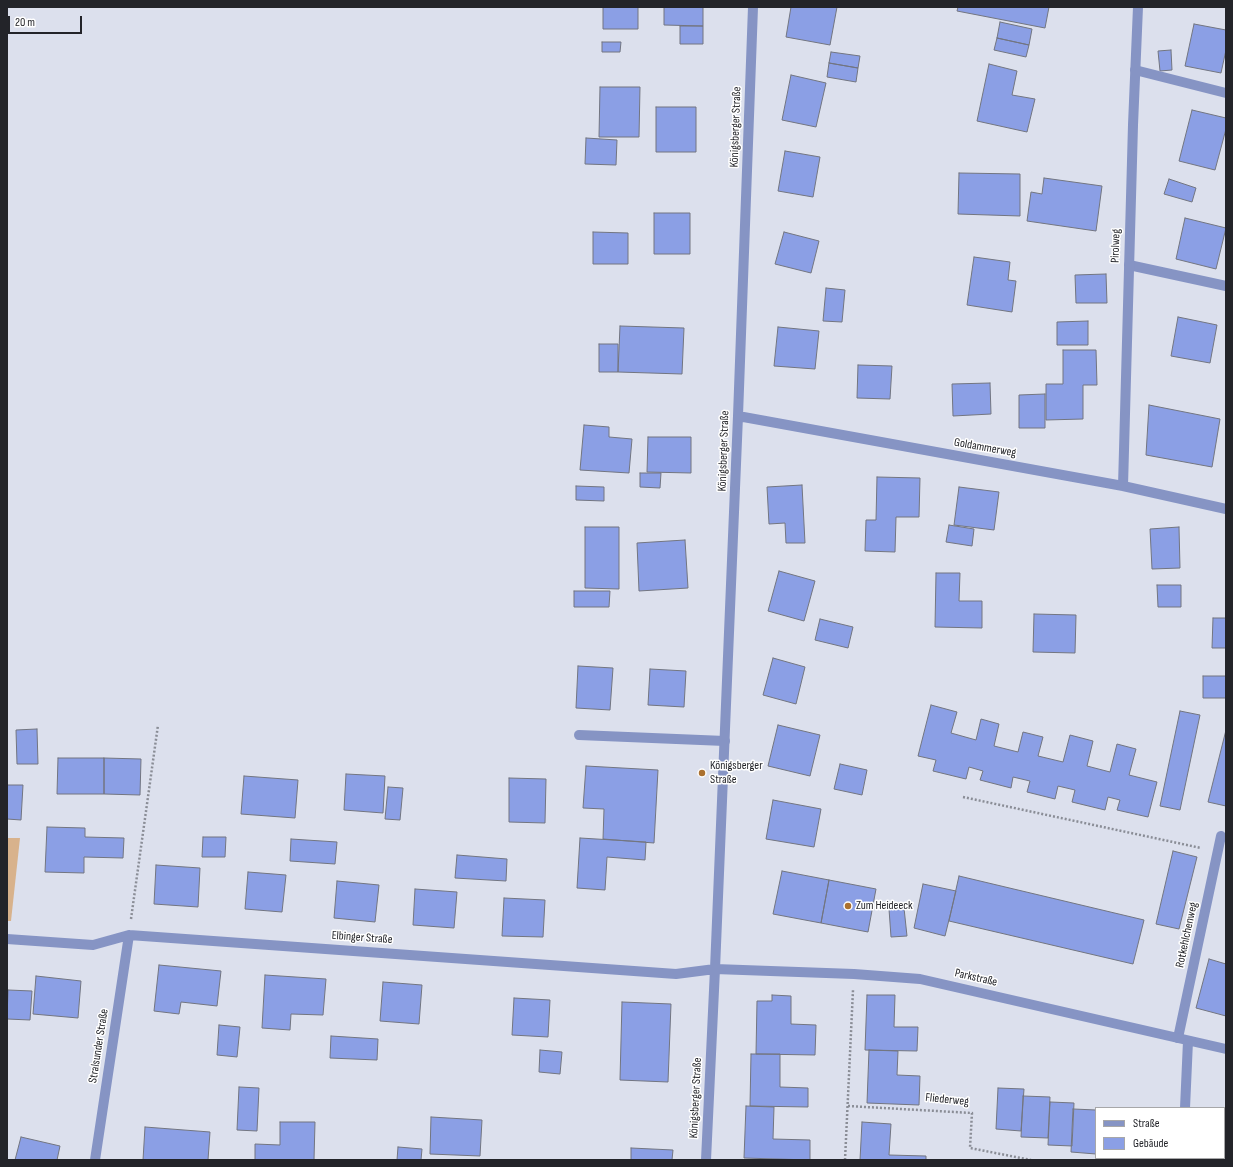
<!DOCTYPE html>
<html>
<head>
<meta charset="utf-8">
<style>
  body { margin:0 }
  #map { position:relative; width:1233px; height:1167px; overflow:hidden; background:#dce0ed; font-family:"Sofia Sans Condensed",sans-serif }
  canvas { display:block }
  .frame { position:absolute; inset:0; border:8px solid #232429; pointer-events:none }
  .legend { position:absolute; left:1095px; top:1107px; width:130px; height:52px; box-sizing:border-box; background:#fff; border:1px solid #a7a7a9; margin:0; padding:5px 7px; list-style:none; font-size:12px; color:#232429 }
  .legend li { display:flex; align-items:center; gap:8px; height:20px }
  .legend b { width:20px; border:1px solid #a7a7a9 }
  .scale { position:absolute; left:8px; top:16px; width:74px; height:18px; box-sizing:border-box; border:2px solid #232429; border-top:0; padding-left:5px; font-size:12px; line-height:14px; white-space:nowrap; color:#232429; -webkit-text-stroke:3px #fff; paint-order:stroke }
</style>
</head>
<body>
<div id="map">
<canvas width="1233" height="1167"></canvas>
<div class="frame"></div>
<ul class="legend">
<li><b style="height:5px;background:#8694c4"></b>Straße</li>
<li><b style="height:11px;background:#8b9fe5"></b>Gebäude</li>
</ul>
<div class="scale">20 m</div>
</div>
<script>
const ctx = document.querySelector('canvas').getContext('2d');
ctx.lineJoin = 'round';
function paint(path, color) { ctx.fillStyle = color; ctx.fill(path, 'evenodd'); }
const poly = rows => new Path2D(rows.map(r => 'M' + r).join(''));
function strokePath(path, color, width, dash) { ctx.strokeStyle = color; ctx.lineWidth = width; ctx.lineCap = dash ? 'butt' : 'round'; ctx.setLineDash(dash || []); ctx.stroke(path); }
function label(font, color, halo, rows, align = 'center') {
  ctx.font = font + ' "Sofia Sans Condensed",sans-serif'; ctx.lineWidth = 3; ctx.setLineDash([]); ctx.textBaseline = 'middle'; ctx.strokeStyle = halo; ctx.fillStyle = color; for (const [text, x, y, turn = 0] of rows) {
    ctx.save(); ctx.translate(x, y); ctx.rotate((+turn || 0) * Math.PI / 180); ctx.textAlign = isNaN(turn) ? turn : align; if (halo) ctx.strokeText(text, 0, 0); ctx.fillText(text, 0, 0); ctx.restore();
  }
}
paint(poly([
  [7,838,20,838,11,921,7,921]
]), '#d8b28c');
const building = poly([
  [603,7,638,7,638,29,603,29,603,7],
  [664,7,703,7,703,26,664,25,664,7],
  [791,7,837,7,830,45,786,37,791,7],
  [958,7,1049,7,1045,28,957,11,958,7],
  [1000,22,1032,29,1029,45,997,38,1000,22],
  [1194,24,1226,30,1226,50,1221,73,1185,66,1194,24],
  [680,26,703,26,703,44,680,44,680,26],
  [997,38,1029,45,1026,57,994,50,997,38],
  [602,42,621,42,620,52,602,52,602,42],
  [1171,50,1172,70,1160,71,1158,51,1171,50],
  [831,52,860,56,858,68,829,63,831,52],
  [829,63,858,68,856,82,827,77,829,63],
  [989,64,1017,71,1012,95,1035,99,1027,132,977,121,989,64],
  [791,75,826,83,816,127,782,120,791,75],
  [600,87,640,87,639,137,599,137,600,87],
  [656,107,696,107,696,152,656,152,656,107],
  [1192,110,1226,118,1226,129,1215,170,1179,161,1192,110],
  [586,138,617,140,616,165,585,164,586,138],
  [785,151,820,157,813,197,778,191,785,151],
  [959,173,1020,174,1020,216,958,214,959,173],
  [1044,178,1102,186,1096,231,1027,221,1031,192,1042,194,1044,178],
  [1169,179,1196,188,1192,202,1164,194,1169,179],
  [654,213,690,213,690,254,654,254,654,213],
  [1185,218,1226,228,1216,269,1176,259,1185,218],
  [593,232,628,233,628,264,593,264,593,232],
  [784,232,819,241,811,273,775,264,784,232],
  [974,257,1010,262,1008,280,1016,281,1012,312,967,305,974,257],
  [1106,274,1107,303,1076,303,1075,275,1106,274],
  [826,288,845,290,842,322,823,321,826,288],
  [1178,317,1217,325,1210,363,1171,356,1178,317],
  [1088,321,1088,345,1057,345,1057,322,1088,321],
  [620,326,684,328,682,374,618,372,620,326],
  [778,327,819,331,815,369,774,366,778,327],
  [599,344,618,344,618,372,599,372,599,344],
  [1063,350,1096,350,1097,385,1083,385,1083,419,1046,420,1046,384,1063,384,1063,350],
  [858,365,892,366,890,399,857,398,858,365],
  [990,383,991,414,953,416,952,384,990,383],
  [1045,394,1045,428,1019,428,1019,395,1045,394],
  [1149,405,1220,419,1212,467,1146,455,1149,405],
  [584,425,609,427,609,437,632,439,629,473,580,470,584,425],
  [648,437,691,437,691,473,647,472,648,437],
  [640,473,661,473,660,488,640,487,640,473],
  [877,477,920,478,919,517,896,517,895,552,865,551,866,520,876,520,877,477],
  [802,485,805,543,786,543,785,523,769,524,767,487,802,485],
  [576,486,604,487,604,501,576,500,576,486],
  [959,487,999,492,994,530,954,525,959,487],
  [949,525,974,529,972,546,946,542,949,525],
  [585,527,619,527,619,589,585,588,585,527],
  [1179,527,1180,568,1152,569,1150,529,1179,527],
  [685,540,688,588,639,591,637,543,685,540],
  [779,571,815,581,804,621,768,611,779,571],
  [936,573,960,573,959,601,982,601,982,628,935,627,936,573],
  [1157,585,1181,585,1181,607,1158,607,1157,585],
  [574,591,610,591,609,607,574,607,574,591],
  [1034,614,1076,615,1075,653,1033,652,1034,614],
  [1213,618,1226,618,1226,648,1212,648,1213,618],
  [820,619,853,627,848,648,815,640,820,619],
  [773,658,805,667,796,704,763,695,773,658],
  [578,666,613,668,610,710,576,708,578,666],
  [650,669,686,671,684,707,648,705,650,669],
  [1203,676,1226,676,1226,698,1203,698,1203,676],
  [931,705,957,712,951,733,976,740,981,719,999,724,994,746,1018,752,1023,732,1043,737,1038,756,1063,762,1070,735,1093,741,1087,766,1110,772,1117,744,1136,749,1129,775,1157,782,1148,817,1117,810,1120,800,1108,797,1105,810,1072,802,1075,790,1058,786,1055,799,1027,792,1030,781,1013,777,1011,788,980,780,983,771,969,767,966,779,933,771,936,760,918,756,931,705],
  [1180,711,1200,715,1180,810,1160,806,1180,711],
  [778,725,820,735,810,776,768,766,778,725],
  [37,729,38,764,17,764,16,730,37,729],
  [1226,730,1226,806,1208,802,1226,730],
  [58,758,104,758,104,794,57,794,58,758],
  [104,758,141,759,140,795,104,794,104,758],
  [840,764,867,770,862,795,834,789,840,764],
  [586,766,658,770,654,843,603,839,604,809,583,808,586,766],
  [346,774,385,776,383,813,344,810,346,774],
  [244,776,298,780,295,818,241,814,244,776],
  [509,778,546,779,545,823,509,822,509,778],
  [7,785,23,785,21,820,7,819,7,785],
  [388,787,403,788,400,820,385,819,388,787],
  [773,800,821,809,814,847,766,839,773,800],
  [47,827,85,828,85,837,124,838,123,858,84,857,84,873,45,872,47,827],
  [203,837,226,837,225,857,202,857,203,837],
  [580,838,646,842,645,860,607,857,605,890,577,888,580,838],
  [291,839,337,842,335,864,290,861,291,839],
  [1173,851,1197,857,1179,929,1156,924,1173,851],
  [457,855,507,859,506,881,455,878,457,855],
  [156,865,200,868,198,907,154,904,156,865],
  [782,871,829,880,821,923,773,914,782,871],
  [248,872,286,875,282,912,245,909,248,872],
  [959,876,1144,920,1133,964,949,921,959,876],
  [829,880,876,889,868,932,821,923,829,880],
  [337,881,379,885,375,922,334,918,337,881],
  [923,884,956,891,945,936,914,928,923,884],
  [415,889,457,892,454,928,413,925,415,889],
  [504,898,545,900,543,937,502,936,504,898],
  [904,908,907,936,891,937,889,909,904,908],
  [1209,959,1226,964,1226,1016,1196,1008,1209,959],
  [159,965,221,971,217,1006,181,1002,179,1014,154,1011,159,965],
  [265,975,326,979,323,1015,291,1014,290,1030,262,1028,265,975],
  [36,976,81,981,78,1018,33,1014,36,976],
  [383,982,422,985,419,1024,380,1021,383,982],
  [8,990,32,991,30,1020,7,1019,8,990],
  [772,995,791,996,791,1024,816,1025,815,1055,756,1054,757,1001,772,1001,772,995],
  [867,995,895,995,894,1027,918,1027,917,1051,865,1050,867,995],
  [514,998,550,1000,548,1037,512,1035,514,998],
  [622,1002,671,1004,668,1082,620,1080,622,1002],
  [219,1025,240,1027,237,1057,217,1055,219,1025],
  [331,1036,378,1039,377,1060,330,1058,331,1036],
  [540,1050,562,1052,560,1074,539,1072,540,1050],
  [869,1050,898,1051,897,1075,920,1076,919,1105,867,1103,869,1050],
  [751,1054,780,1054,780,1087,808,1088,808,1107,750,1106,751,1054],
  [239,1087,259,1088,257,1131,237,1130,239,1087],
  [998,1088,1024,1089,1021,1131,996,1129,998,1088],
  [1023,1096,1050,1097,1048,1138,1021,1137,1023,1096],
  [1050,1102,1074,1103,1072,1146,1048,1145,1050,1102],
  [746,1106,774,1107,773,1139,810,1140,810,1160,744,1158,746,1106],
  [1073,1109,1096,1110,1096,1154,1071,1152,1073,1109],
  [431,1117,482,1120,480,1156,430,1154,431,1117],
  [280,1122,315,1122,314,1160,255,1160,255,1144,280,1145,280,1122],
  [862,1122,891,1124,889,1155,926,1156,926,1160,860,1160,862,1122],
  [145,1127,210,1132,208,1160,143,1160,145,1127],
  [21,1137,60,1146,57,1160,15,1160,21,1137],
  [398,1147,422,1149,421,1160,397,1160,398,1147],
  [631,1148,673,1150,672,1160,631,1160,631,1148],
  [1125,1158,1151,1158,1151,1160,1125,1160,1125,1158]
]);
paint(building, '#8b9fe5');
strokePath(building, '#727580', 1);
strokePath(poly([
  [963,797,1201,848],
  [131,919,158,725],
  [848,1106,972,1113,970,1148,1031,1160],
  [845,1160,853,990]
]), '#8a8d96', 2.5, [2, 2]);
strokePath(poly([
  [1135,70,1226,93],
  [1129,265,1226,286],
  [579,735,725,741],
  [1178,1038,1221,836]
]), '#8694c4', 10);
strokePath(poly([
  [738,416,1123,486,1226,509],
  [1123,486,1133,125,1138,7],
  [7,939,93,945,129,935,676,974,715,969,854,974,920,979,1226,1049],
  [1185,1108,1188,1041],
  [95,1160,129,935],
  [706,1160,715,969,738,416,753,7],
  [1183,1160,1183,1158]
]), '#8694c4', 10);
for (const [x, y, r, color] of [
  [702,773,4,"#ab7130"],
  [848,906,4,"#ab7130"]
]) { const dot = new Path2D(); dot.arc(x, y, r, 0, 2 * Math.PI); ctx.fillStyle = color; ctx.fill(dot); strokePath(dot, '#fff', 1.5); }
label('12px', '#232429', '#fff', [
  ["Königsberger Straße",736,127,-88],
  ["Pirolweg",1116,246,-88],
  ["Goldammerweg",985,448,10],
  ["Königsberger Straße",724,451,-88],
  ["Rotkehlchenweg",1187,935,-78],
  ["Elbinger Straße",362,938,4],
  ["Parkstraße",976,978,13],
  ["Stralsunder Straße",99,1046,-81],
  ["Königsberger Straße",696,1098,-87],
  ["Fliederweg",947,1100,6]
]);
label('12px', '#232429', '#fff', [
  ["Königsberger",710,766],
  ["Straße",710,780],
  ["Zum Heideeck",856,906]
], 'left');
</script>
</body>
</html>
